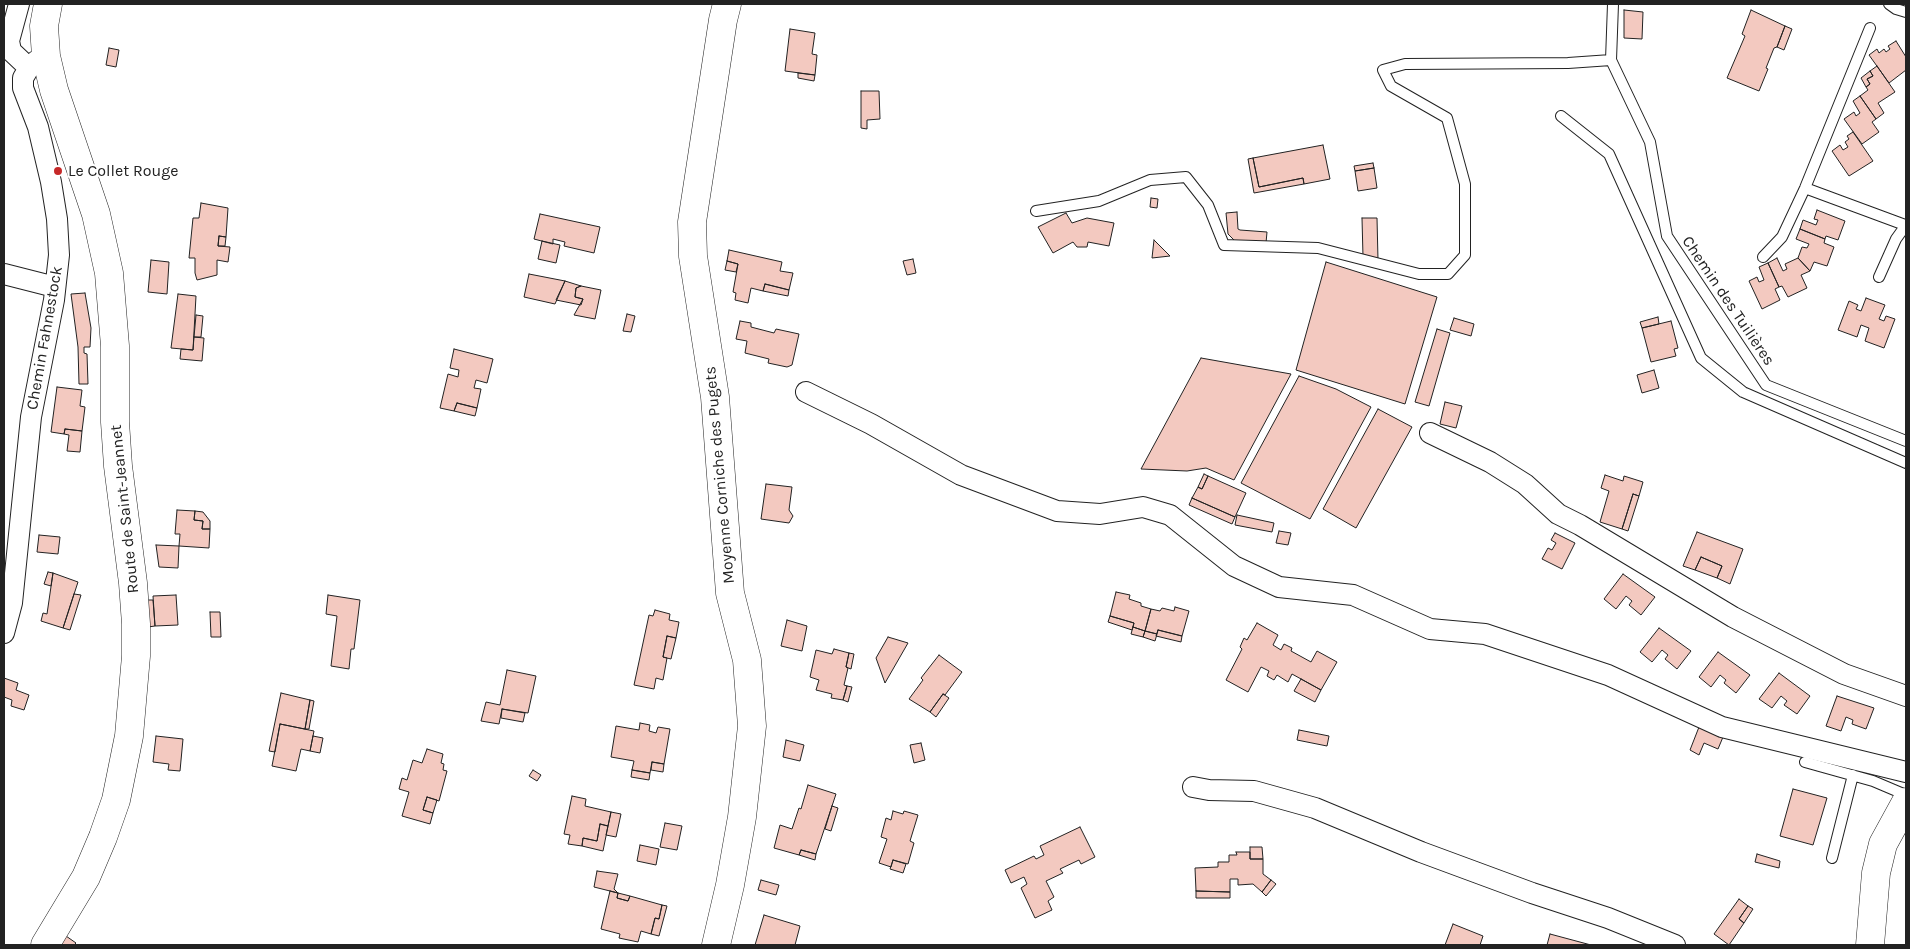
<!DOCTYPE html>
<html>
<head>
<meta charset="utf-8">
<style>
  body { margin:0 }
  #map { position:relative; width:1910px; height:949px; overflow:hidden; background:#fff; font-family:Karla,sans-serif }
  canvas { display:block }
  .frame { position:absolute; inset:0; border:5px solid #222; pointer-events:none }
</style>
</head>
<body>
<div id="map">
<canvas width="1910" height="949"></canvas>
<div class="frame"></div>
</div>
<script>
const ctx = document.querySelector('canvas').getContext('2d');
ctx.lineJoin = 'round';
function paint(path, color) { ctx.fillStyle = color; ctx.fill(path, 'evenodd'); }
const poly = rows => new Path2D(rows.map(r => 'M' + r).join(''));
function strokePath(path, color, width, dash) { ctx.strokeStyle = color; ctx.lineWidth = width; ctx.lineCap = dash ? 'butt' : 'round'; ctx.setLineDash(dash || []); ctx.stroke(path); }
function label(font, color, halo, rows, align = 'center') {
  ctx.font = font + ' Karla,sans-serif'; ctx.lineWidth = 4; ctx.setLineDash([]); ctx.textBaseline = 'middle'; ctx.strokeStyle = halo; ctx.fillStyle = color; for (const [text, x, y, turn = 0] of rows) {
    ctx.save(); ctx.translate(x, y); ctx.rotate((+turn || 0) * Math.PI / 180); ctx.textAlign = isNaN(turn) ? turn : align; if (halo) ctx.strokeText(text, 0, 0); ctx.fillText(text, 0, 0); ctx.restore();
  }
}
const building = poly([
  [1624,10,1643,12,1642,39,1624,38,1624,10],
  [1751,10,1785,26,1777,47,1774,48,1766,68,1768,69,1759,91,1727,78,1745,36,1742,34,1751,10],
  [1785,26,1792,29,1784,50,1777,47,1785,26],
  [790,29,815,33,812,54,817,55,815,75,785,71,790,29],
  [1896,41,1906,57,1906,70,1889,83,1869,55,1877,49,1879,53,1884,49,1886,52,1890,49,1888,46,1896,41],
  [109,48,119,50,116,67,106,65,109,48],
  [1877,66,1895,92,1878,103,1884,113,1876,119,1860,96,1868,90,1866,87,1870,84,1867,79,1873,76,1870,71,1877,66],
  [1870,71,1873,76,1867,79,1870,84,1866,87,1861,78,1870,71],
  [798,73,815,75,814,81,798,78,798,73],
  [861,91,879,91,880,119,867,120,867,129,861,128,861,91],
  [1860,96,1876,119,1872,122,1879,132,1862,144,1844,119,1854,112,1856,116,1860,113,1853,101,1860,96],
  [1853,132,1873,161,1849,176,1832,151,1840,145,1843,150,1848,147,1845,142,1849,139,1847,136,1853,132],
  [1323,145,1330,179,1304,184,1303,178,1259,187,1253,158,1323,145],
  [1253,158,1259,187,1303,178,1304,184,1254,193,1248,159,1253,158],
  [1373,163,1374,168,1355,171,1354,166,1373,163],
  [1374,168,1377,188,1358,191,1355,171,1374,168],
  [1151,198,1158,199,1157,208,1150,207,1151,198],
  [201,203,228,208,226,237,219,236,218,246,230,247,228,262,217,260,217,275,197,280,195,273,195,258,189,258,193,218,199,218,201,203],
  [1817,210,1845,221,1838,240,1826,236,1825,239,1800,229,1803,220,1816,225,1818,220,1814,219,1817,210],
  [1237,212,1238,229,1240,230,1267,232,1266,243,1236,242,1228,234,1226,213,1237,212],
  [1066,213,1072,223,1087,218,1114,223,1109,246,1088,242,1087,247,1077,247,1073,242,1053,253,1038,227,1066,213],
  [540,214,600,227,594,253,564,246,565,242,553,239,553,244,534,239,540,214],
  [1362,218,1377,218,1378,260,1363,257,1362,218],
  [1800,229,1825,239,1824,243,1834,247,1827,266,1814,262,1810,271,1798,258,1802,247,1807,248,1809,244,1796,239,1800,229],
  [219,236,226,237,225,246,218,246,219,236],
  [1154,240,1170,256,1152,258,1154,240],
  [542,241,560,245,556,263,538,259,542,241],
  [729,250,782,262,780,271,793,273,789,290,765,284,763,291,751,288,748,303,735,300,736,293,733,292,738,264,727,261,729,250],
  [1777,258,1783,271,1787,269,1785,264,1798,258,1810,271,1801,275,1807,288,1788,297,1782,286,1779,287,1768,263,1777,258],
  [913,259,916,273,907,275,903,261,913,259],
  [151,260,169,262,167,294,148,292,151,260],
  [727,261,738,264,736,272,725,270,727,261],
  [1326,262,1437,297,1405,404,1296,370,1326,262],
  [1768,263,1779,287,1775,289,1780,300,1762,309,1749,281,1757,277,1759,282,1764,280,1759,267,1768,263],
  [529,274,565,281,555,304,524,297,529,274],
  [565,281,581,286,576,288,575,297,583,299,581,305,556,300,565,281],
  [765,284,789,290,788,296,763,291,765,284],
  [581,286,601,290,595,319,574,315,583,299,575,297,576,288,581,286],
  [85,293,91,328,90,347,84,347,84,353,87,354,88,384,79,384,78,347,71,294,85,293],
  [178,294,196,296,193,350,171,348,178,294],
  [1866,298,1885,305,1879,319,1884,321,1886,316,1895,319,1884,348,1865,341,1869,328,1861,325,1857,337,1838,330,1849,301,1858,305,1856,309,1861,311,1866,298],
  [627,314,635,316,631,332,623,331,627,314],
  [196,315,203,316,201,337,194,337,196,315],
  [1658,317,1659,324,1642,328,1640,322,1658,317],
  [1454,318,1474,324,1471,336,1450,330,1454,318],
  [740,321,751,323,751,327,774,333,776,329,799,334,792,365,787,367,768,363,769,359,745,353,747,341,736,339,740,321],
  [1671,321,1678,348,1674,349,1676,356,1651,362,1642,328,1671,321],
  [1437,329,1450,333,1429,406,1415,402,1437,329],
  [194,337,204,338,202,361,180,359,181,349,193,350,194,337],
  [454,349,493,359,487,383,476,380,474,388,481,389,477,408,457,403,454,411,440,408,448,374,458,377,459,370,450,368,454,349],
  [1201,358,1291,374,1234,480,1206,468,1187,471,1141,469,1201,358],
  [1654,370,1659,388,1642,393,1637,375,1654,370],
  [1299,376,1336,389,1371,407,1310,519,1241,483,1299,376],
  [57,387,82,390,80,406,85,407,82,431,65,429,64,434,51,432,57,387],
  [1445,402,1462,406,1456,428,1440,424,1445,402],
  [457,403,477,408,475,416,454,411,457,403],
  [1378,409,1412,427,1356,528,1323,509,1378,409],
  [65,429,82,431,80,452,67,451,69,435,64,434,65,429],
  [1204,474,1208,476,1202,489,1198,487,1204,474],
  [1605,475,1623,481,1624,476,1643,482,1639,496,1633,494,1622,529,1600,522,1609,491,1601,488,1605,475],
  [1208,476,1246,493,1235,517,1192,498,1198,487,1202,489,1208,476],
  [766,484,792,487,789,510,793,516,789,523,761,519,766,484],
  [1633,494,1639,496,1628,531,1622,529,1633,494],
  [1192,498,1235,517,1232,524,1189,505,1192,498],
  [177,510,195,511,194,520,203,521,202,529,210,529,209,548,179,546,180,534,175,534,177,510],
  [195,511,203,512,210,521,210,529,202,529,203,521,194,520,195,511],
  [1237,515,1274,523,1272,532,1235,525,1237,515],
  [1279,531,1291,533,1288,545,1276,543,1279,531],
  [1697,532,1743,549,1730,584,1717,578,1722,566,1701,557,1695,570,1683,566,1697,532],
  [1555,533,1575,543,1562,569,1542,559,1548,548,1552,550,1556,543,1551,540,1555,533],
  [39,535,60,537,58,554,37,552,39,535],
  [156,545,179,546,178,568,159,567,156,545],
  [1701,557,1722,566,1717,578,1695,570,1701,557],
  [48,572,53,573,51,586,44,584,48,572],
  [53,573,78,582,63,628,41,621,43,613,47,614,53,573],
  [1623,574,1655,597,1641,615,1629,605,1632,601,1626,596,1616,609,1604,599,1623,574],
  [1116,592,1130,595,1129,599,1141,603,1141,606,1151,609,1145,631,1133,627,1134,623,1110,616,1116,592],
  [74,594,81,595,70,630,63,628,74,594],
  [176,595,178,625,155,626,153,596,176,595],
  [328,595,360,600,354,649,351,649,349,669,331,666,337,616,326,614,328,595],
  [146,600,153,600,155,626,148,627,146,600],
  [1175,607,1189,611,1182,636,1158,630,1157,634,1145,631,1151,609,1160,611,1162,608,1174,611,1175,607],
  [655,610,670,614,669,620,679,622,676,638,667,636,663,657,667,658,663,680,656,678,654,689,634,685,649,615,653,616,655,610],
  [210,612,220,612,221,637,211,637,210,612],
  [1110,616,1134,623,1132,630,1108,622,1110,616],
  [787,620,807,626,802,651,781,646,787,620],
  [1257,623,1278,635,1273,645,1281,650,1284,644,1292,648,1291,651,1311,662,1317,651,1337,662,1321,690,1292,674,1288,682,1277,675,1274,680,1267,676,1269,671,1261,667,1248,692,1226,680,1242,649,1240,647,1244,638,1247,640,1257,623],
  [1133,627,1145,631,1143,637,1131,634,1133,627],
  [1659,628,1691,651,1677,669,1665,659,1668,655,1662,650,1652,662,1640,652,1659,628],
  [1158,630,1182,636,1181,642,1156,636,1158,630],
  [1145,631,1157,634,1155,641,1143,637,1145,631],
  [667,636,676,638,671,659,663,657,667,636],
  [888,637,908,643,885,683,876,658,888,637],
  [834,649,849,653,846,667,848,668,844,685,847,686,843,700,831,698,832,694,816,690,819,680,810,677,816,650,832,654,834,649],
  [1718,652,1750,675,1736,693,1724,683,1726,680,1720,675,1711,687,1699,677,1718,652],
  [849,653,854,654,851,669,846,667,849,653],
  [939,655,962,672,945,695,943,694,930,712,909,699,923,680,921,678,939,655],
  [507,670,536,676,528,713,502,709,499,724,481,721,486,702,500,705,507,670],
  [1779,673,1810,696,1797,714,1784,705,1787,701,1781,696,1772,708,1759,699,1779,673],
  [4,678,18,683,16,690,29,695,24,710,11,706,12,700,4,697,4,678],
  [1301,679,1321,690,1315,702,1294,691,1301,679],
  [847,686,852,687,848,702,843,700,847,686],
  [281,693,310,700,305,729,280,724,275,752,269,751,281,693],
  [943,694,949,698,936,717,930,712,943,694],
  [1837,696,1874,708,1866,729,1852,724,1853,720,1846,717,1841,731,1826,726,1837,696],
  [310,700,314,701,309,729,305,729,310,700],
  [502,709,525,713,523,722,501,718,502,709],
  [640,723,650,725,649,731,656,733,658,727,670,729,664,764,652,762,650,773,632,770,634,761,611,757,616,726,639,730,640,723],
  [280,724,314,731,310,751,301,749,296,771,272,766,280,724],
  [1699,727,1723,737,1718,749,1704,743,1699,755,1690,750,1699,727],
  [1299,730,1329,736,1327,746,1297,740,1299,730],
  [156,736,183,739,180,771,168,770,169,764,153,762,156,736],
  [313,736,323,738,320,753,310,751,313,736],
  [786,740,804,745,800,761,783,757,786,740],
  [921,743,925,760,914,763,910,745,921,743],
  [427,749,443,754,441,763,444,764,443,770,447,771,439,801,427,797,423,810,433,813,430,824,402,816,409,792,399,789,402,778,407,780,413,760,422,763,427,749],
  [652,762,664,764,663,772,651,770,652,762],
  [533,770,541,775,537,781,529,776,533,770],
  [632,770,650,773,649,780,631,777,632,770],
  [808,785,836,794,816,854,801,850,799,855,774,848,780,825,792,829,799,808,801,809,808,785],
  [1793,789,1827,798,1813,845,1780,836,1793,789],
  [572,796,586,799,585,806,611,812,608,826,600,824,597,841,583,838,582,846,568,844,570,835,564,834,572,796],
  [427,797,437,800,433,813,423,810,427,797],
  [832,806,838,808,831,831,825,829,832,806],
  [893,811,903,814,904,811,918,815,910,841,914,843,908,864,893,860,891,867,879,863,887,839,881,837,886,818,891,820,893,811],
  [611,812,621,814,616,837,606,835,611,812],
  [665,823,682,826,677,850,660,847,665,823],
  [600,824,608,826,603,851,582,846,583,838,597,841,600,824],
  [1080,827,1095,857,1081,864,1079,860,1060,869,1063,873,1046,881,1054,897,1048,901,1052,910,1035,918,1021,888,1027,884,1024,877,1011,883,1005,870,1034,856,1036,859,1044,855,1040,846,1080,827],
  [640,845,659,849,656,865,637,861,640,845],
  [1250,847,1262,847,1263,859,1250,859,1250,847],
  [801,850,816,854,815,860,799,855,801,850],
  [1236,852,1250,852,1250,859,1263,859,1263,874,1271,880,1262,892,1253,884,1238,885,1238,879,1230,879,1230,892,1196,891,1195,868,1218,867,1218,862,1229,862,1229,855,1237,855,1236,852],
  [1757,854,1780,861,1779,868,1755,862,1757,854],
  [893,860,906,864,903,873,890,869,893,860],
  [597,871,618,874,614,889,618,893,594,887,597,871],
  [761,880,779,885,776,895,758,890,761,880],
  [1271,880,1276,884,1266,896,1262,892,1271,880],
  [610,891,618,893,617,898,628,901,630,896,662,905,659,919,655,918,651,934,641,931,638,942,619,938,620,934,601,929,610,891],
  [1196,891,1230,892,1230,898,1196,898,1196,891],
  [618,893,630,896,628,901,617,898,618,893],
  [1739,899,1748,906,1739,919,1744,923,1729,945,1714,934,1739,899],
  [662,905,667,906,659,936,651,934,655,918,659,919,662,905],
  [1748,906,1753,909,1744,923,1739,919,1748,906],
  [764,915,800,926,795,945,755,945,764,915],
  [1453,924,1483,936,1480,945,1445,945,1453,924],
  [1550,934,1591,945,1547,945,1550,934],
  [66,936,76,943,74,945,63,945,60,943,66,936]
]);
paint(building, '#f3c9c0');
strokePath(building, '#222', 1);
const lane = poly([
  [1613,4,1611,60,1650,142,1667,236,1766,385,1906,441],
  [1889,4,1896,9,1906,12],
  [1561,116,1609,154,1701,358,1743,392,1906,463],
  [1805,188,1905,225],
  [1036,211,1099,201,1150,180,1186,177,1208,205,1224,245,1318,248,1419,274,1448,274,1465,255,1465,184,1447,118,1391,86,1383,70,1405,64,1568,63,1611,60],
  [1763,257,1782,237,1805,188,1870,28],
  [1879,277,1896,239,1906,225],
  [1805,762,1873,781,1906,795],
  [1832,858,1853,775]
]);
const street = poly([
  [19,4,9,41,11,51,29,68],
  [4,274,55,287],
  [806,392,871,424,961,475,1057,511,1100,514,1143,507,1170,515,1234,566,1279,587,1353,595,1430,629,1485,634,1608,675,1722,727,1906,772],
  [1430,433,1490,462,1525,484,1558,514,1580,525,1733,617,1844,674,1906,696],
  [4,633,12,603,31,417,54,300,59,255,57,219,51,182,38,127,23,88,23,78,29,68,36,61,46,56],
  [1193,787,1209,790,1254,791,1315,808,1421,852,1532,893,1608,918,1675,945]
]);
const secondary = poly([
  [45,945,86,877,103,837,116,800,129,736,136,656,136,624,133,583,118,466,115,422,115,346,109,273,96,214,54,90,46,56,44,26,48,4],
  [716,945,730,885,742,817,752,726,747,660,730,593,715,397,693,256,692,222,723,20,727,4],
  [1870,945,1876,873,1883,844,1906,802]
]);
strokePath(lane, '#222', 12);
strokePath(street, '#222', 22);
strokePath(secondary, '#222', 29);
strokePath(lane, '#fff', 10);
strokePath(street, '#fff', 20);
strokePath(secondary, '#fff', 28);
for (const [x, y, r, color] of [
  [58,171,5,"#c62828"]
]) { const dot = new Path2D(); dot.arc(x, y, r, 0, 2 * Math.PI); ctx.fillStyle = color; ctx.fill(dot); strokePath(dot, '#fff', 2); }
label('16px', '#222', '#fff', [
  ["Le Collet Rouge",68,171]
], 'left');
label('16px', '#222', '#fff', [
  ["Chemin des Tuilières",1728,301,56],
  ["Chemin Fahnestock",45,338,-80],
  ["Moyenne Corniche des Pugets",720,475,-95],
  ["Route de Saint-Jeannet",125,509,-96]
]);
</script>
</body>
</html>
